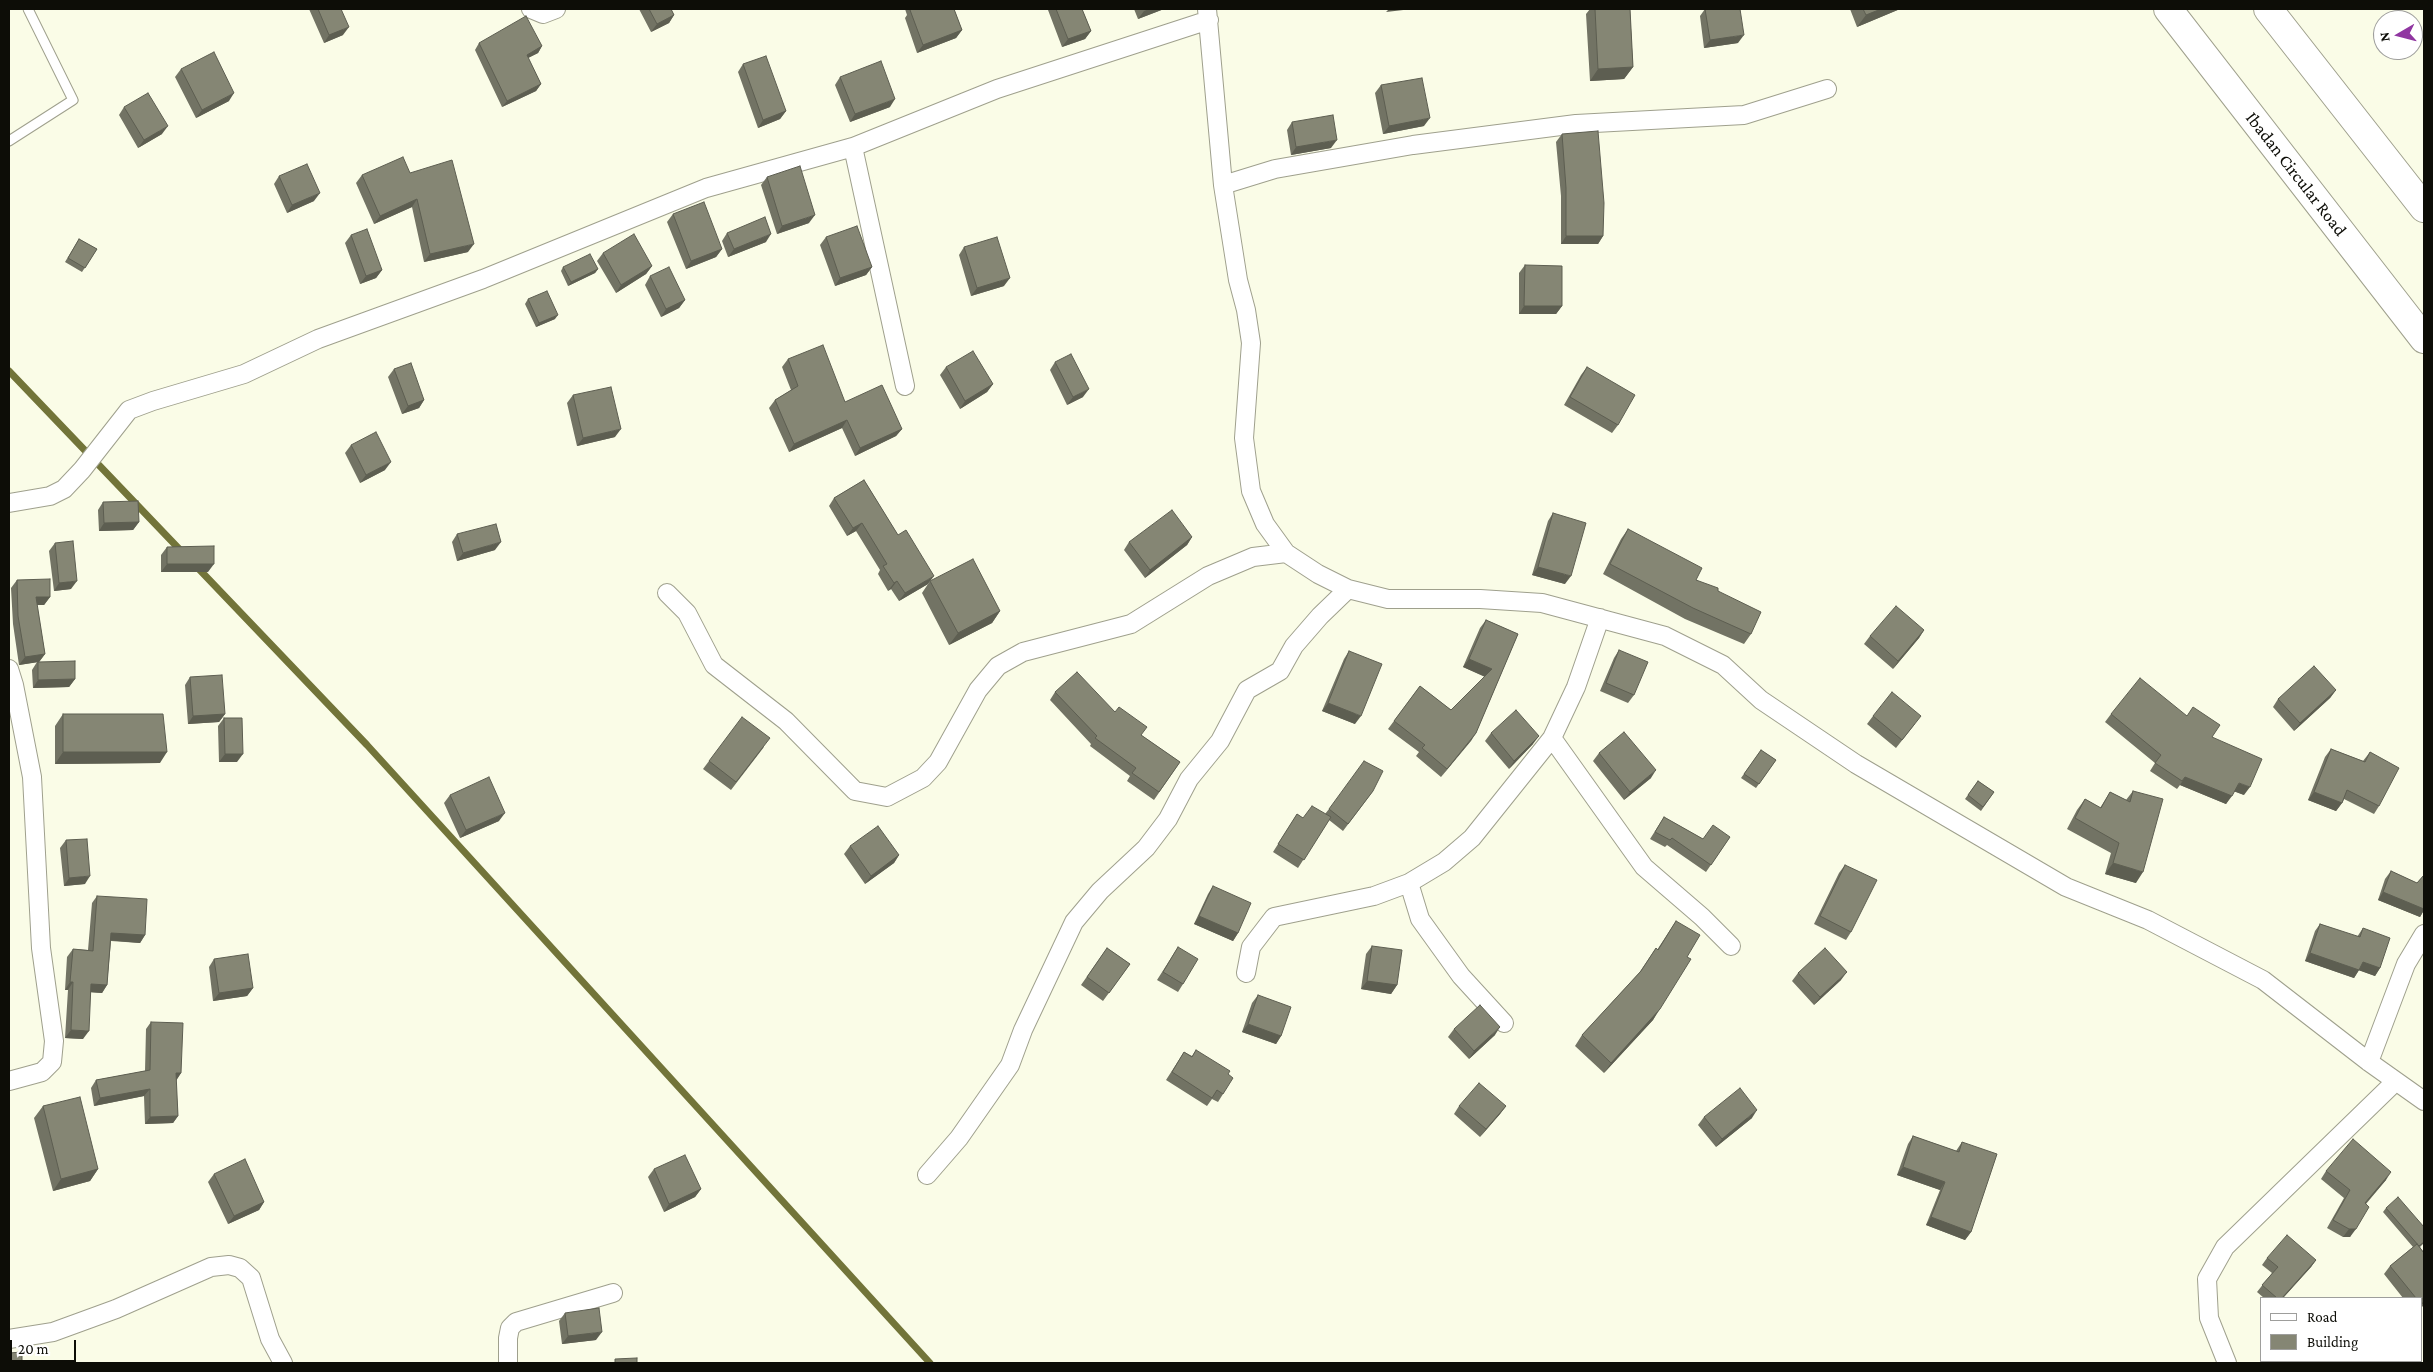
<!DOCTYPE html>
<html>
<head>
<meta charset="utf-8">
<style>
  body { margin:0 }
  #map { position:relative; width:2433px; height:1372px; overflow:hidden; background:#fafce7; font-family:"Crimson Pro",serif }
  canvas { display:block }
  .frame { position:absolute; inset:0; border:10px solid #0d0d07; pointer-events:none }
  .legend { position:absolute; left:2260px; top:1297px; width:162px; height:65px; box-sizing:border-box; background:#fff; border:1px solid #9e9e9c; margin:0; padding:6px 9px; list-style:none; font-size:15px; color:#0d0d07 }
  .legend li { display:flex; align-items:center; gap:10px; height:25px }
  .legend b { width:25px; border:1px solid #9e9e9c }
  .north { position:absolute; left:2373px; top:10px; width:50px; height:50px; box-sizing:border-box; background:#fff; border:1px solid #9e9e9c; border-radius:50%; rotate:262deg; font-size:14px; font-weight:700; line-height:20px; text-align:center; color:#0d0d07 }
  .north::after { content:''; display:block; margin:auto; width:18px; height:22px; background:#9036a1; clip-path:polygon(50% 0,100% 100%,50% 72%,0 100%) }
  .scale { position:absolute; left:10px; top:1340px; width:66px; height:22px; box-sizing:border-box; border:2px solid #0d0d07; border-top:0; padding-left:6px; font-size:15px; line-height:18px; white-space:nowrap; color:#0d0d07; -webkit-text-stroke:4px #fff; paint-order:stroke }
</style>
</head>
<body>
<div id="map">
<canvas width="2433" height="1372"></canvas>
<div class="frame"></div>
<ul class="legend">
<li><b style="height:6px;background:#fff"></b>Road</li>
<li><b style="height:14px;background:#858674"></b>Building</li>
</ul>
<div class="north">N</div>
<div class="scale">20 m</div>
</div>
<script>
const ctx = document.querySelector('canvas').getContext('2d');
ctx.lineJoin = 'round';
const poly = rows => new Path2D(rows.map(r => 'M' + r).join(''));
function strokePath(path, color, width, dash) { ctx.strokeStyle = color; ctx.lineWidth = width; ctx.lineCap = dash ? 'butt' : 'round'; ctx.setLineDash(dash || []); ctx.stroke(path); }
function paint(path, color) { ctx.fillStyle = color; ctx.fill(path, 'evenodd'); }
function label(font, color, halo, rows, align = 'center') {
  ctx.font = font + ' "Crimson Pro",serif'; ctx.lineWidth = 5; ctx.setLineDash([]); ctx.textBaseline = 'middle'; ctx.strokeStyle = halo; ctx.fillStyle = color; for (const [text, x, y, turn = 0] of rows) {
    ctx.save(); ctx.translate(x, y); ctx.rotate((+turn || 0) * Math.PI / 180); ctx.textAlign = isNaN(turn) ? turn : align; if (halo) ctx.strokeText(text, 0, 0); ctx.fillText(text, 0, 0); ctx.restore();
  }
}
strokePath(poly([
  [9,371,183,553],
  [196,566,367,745,930,1363]
]), '#727439', 7);
const service = poly([
  [9,141,73,100,28,9]
]);
const minor = poly([
  [531,9,543,14,556,9],
  [1207,9,1223,185,1238,280,1246,310,1251,343,1244,438,1251,491,1265,524,1286,553,1318,574,1348,589,1388,599,1480,599,1542,603,1665,636,1723,665,1761,700,1856,764,2066,887,2148,920,2263,980,2369,1062,2424,1101],
  [853,147,905,386],
  [1223,185,1275,169,1413,145,1576,124,1744,115,1827,89],
  [9,503,50,496,64,489,82,470,129,410,153,401,244,374,318,339,483,279,706,188,853,147,997,89,1209,20],
  [667,593,687,613,714,665,786,721,855,791,887,797,923,778,938,762,978,690,998,666,1023,652,1131,624,1208,576,1253,557,1286,553],
  [9,669,14,685,32,777,41,948,54,1041,52,1062,42,1072,9,1081],
  [1552,738,1644,867,1702,917,1731,946],
  [1409,883,1420,919,1461,976,1504,1023],
  [1246,973,1251,947,1274,917,1374,896,1409,883,1444,862,1472,838,1552,738,1576,687,1600,618],
  [2369,1062,2406,964,2424,934],
  [927,1175,959,1138,1010,1065,1023,1030,1074,922,1100,891,1146,848,1168,819,1189,779,1220,741,1247,690,1280,671,1294,646,1320,616,1348,589],
  [9,1339,53,1332,116,1309,211,1267,229,1265,240,1268,251,1278,270,1339,283,1363],
  [508,1363,508,1338,510,1328,516,1322,613,1293],
  [2227,1363,2209,1318,2207,1279,2225,1247,2396,1081]
]);
const trunk = poly([
  [2168,9,2424,339],
  [2268,9,2424,208]
]);
strokePath(service, '#9fa08d', 11);
strokePath(minor, '#9fa08d', 20);
strokePath(trunk, '#9fa08d', 30);
strokePath(service, '#fff', 9);
strokePath(minor, '#fff', 18);
strokePath(trunk, '#fff', 28);
paint(poly([
  [309,9,341,9,343,35,324,43],
  [639,9,671,9,674,15,669,23,651,32],
  [905,9,954,9,962,30,956,38,917,53,905,18,907,15],
  [1049,9,1082,9,1091,31,1085,39,1062,47,1048,10],
  [1134,9,1164,9,1138,19],
  [1590,9,1630,9,1633,67,1624,79,1590,81,1586,14],
  [1705,9,1738,43,1704,48,1700,16],
  [1850,9,1900,9,1857,27],
  [479,43,542,46,538,53,528,58,541,84,536,91,502,107,475,50],
  [743,64,786,111,780,119,758,128,738,72],
  [181,69,229,101,196,118,175,77],
  [840,77,890,107,850,122,835,85],
  [1381,85,1424,126,1383,134,1375,93],
  [124,107,162,134,138,148,119,115],
  [1292,122,1331,148,1291,155,1287,130],
  [1562,134,1603,236,1598,244,1561,244,1561,196,1556,142],
  [410,173,468,252,424,262,412,207,374,224,356,183,362,175],
  [279,176,314,201,287,213,274,184],
  [767,177,809,223,777,234,761,185],
  [673,214,722,249,716,257,686,269,667,222],
  [727,233,766,242,728,257,722,241],
  [351,235,382,270,376,278,360,284,345,243],
  [826,237,872,267,866,275,835,286,820,245],
  [79,239,97,249,82,272,65,262],
  [964,247,1004,286,971,296,959,255],
  [603,253,652,266,646,274,616,293,597,261],
  [1525,265,1562,306,1556,314,1519,314,1519,273],
  [563,267,598,269,595,273,568,286,561,271],
  [650,276,685,300,679,308,661,317,645,285],
  [528,299,555,319,536,327,525,304],
  [788,359,845,402,902,429,896,436,855,456,842,428,789,452,769,408,775,400,791,390,782,367],
  [1055,362,1083,397,1067,405,1050,370],
  [946,367,993,384,987,392,960,409,940,375],
  [1587,367,1618,425,1612,433,1564,405,1581,375],
  [394,369,424,400,419,408,402,414,388,377],
  [573,395,615,437,577,446,567,403],
  [351,445,385,470,360,483,345,453],
  [864,480,928,584,899,601,891,589,888,591,878,574,880,570,856,531,847,536,829,506,834,498],
  [103,502,139,522,133,530,99,531,98,510],
  [1553,513,1565,584,1532,575,1548,521],
  [1628,529,1696,580,1718,591,1751,634,1744,644,1685,619,1603,574,1621,539],
  [457,534,495,550,457,561,452,542],
  [1192,537,1187,545,1145,578,1124,550,1129,542],
  [55,543,71,589,54,591,49,551],
  [167,547,208,572,161,572,161,555],
  [17,580,50,597,44,605,37,605,45,654,39,662,75,679,69,687,33,688,32,670,37,662,19,665,13,624,11,588],
  [930,581,1000,611,992,623,949,645,922,593],
  [1486,620,1518,634,1476,733,1441,777,1416,756,1419,752,1388,729,1420,686,1451,710,1485,677,1463,667,1480,628],
  [1924,630,1919,638,1893,669,1864,644,1870,636],
  [1619,650,1634,695,1628,703,1600,691,1614,658],
  [1349,651,1355,724,1322,711,1344,659],
  [190,677,225,714,219,722,188,724,185,685],
  [2336,690,2330,698,2294,731,2273,707,2278,699],
  [1055,692,1141,735,1180,762,1154,800,1127,781,1130,776,1090,746,1091,744,1050,700],
  [63,714,160,763,55,764,55,726],
  [2111,714,2212,737,2244,795,2234,791,2226,804,2180,785,2177,789,2150,771,2155,763,2105,722],
  [1873,716,1915,724,1896,748,1867,724],
  [224,718,237,762,219,762,218,726],
  [1491,733,1533,744,1509,769,1485,741],
  [764,747,731,790,703,769,709,761],
  [2331,749,2363,761,2370,752,2379,806,2374,814,2344,799,2342,803,2336,811,2308,800,2325,757],
  [1761,750,1776,760,1756,788,1741,778],
  [1599,753,1651,778,1624,800,1593,761],
  [1978,781,1994,792,1981,811,1965,799],
  [1373,791,1343,831,1329,820,1298,868,1273,852,1297,814,1303,818,1325,814,1329,809],
  [2133,791,2136,883,2105,874,2111,853,2067,829,2077,810,2085,799,2100,808,2110,792,2126,800],
  [450,795,499,821,460,838,444,803],
  [1664,817,1703,839,1730,837,1706,872,1667,845,1665,847,1650,839],
  [66,840,85,884,64,886,60,848],
  [850,846,899,855,894,863,865,884,844,854],
  [1845,865,1851,932,1846,940,1814,924,1839,873],
  [2391,871,2417,883,2424,875,2424,910,2420,917,2378,900,2385,879],
  [1213,886,1238,933,1233,941,1194,924,1208,894],
  [97,896,145,935,140,943,111,941,107,985,102,993,91,992,83,1039,65,1038,68,990,65,990,67,957,73,949,88,950,92,903],
  [1676,921,1687,957,1653,1020,1604,1073,1575,1046,1582,1035,1639,973,1656,948,1657,950],
  [2320,924,2357,937,2363,928,2380,968,2375,976,2359,970,2354,978,2305,961,2315,931],
  [1372,946,1397,985,1391,994,1361,989,1366,954],
  [1178,947,1183,984,1178,992,1157,980],
  [1107,948,1130,964,1103,1001,1081,985],
  [214,959,253,988,247,996,213,1001,209,967],
  [1798,973,1841,980,1814,1005,1792,981],
  [1258,995,1281,1036,1276,1044,1242,1032,1252,1003],
  [151,1022,181,1073,176,1080,178,1116,173,1123,145,1124,144,1096,94,1106,91,1088,96,1080,145,1071,146,1029],
  [1454,1029,1495,1035,1469,1059,1448,1037],
  [1196,1050,1228,1074,1223,1094,1218,1102,1212,1099,1207,1106,1166,1080,1184,1052,1192,1056],
  [43,1106,98,1169,90,1181,53,1191,34,1118],
  [1459,1106,1506,1106,1500,1114,1480,1137,1454,1114],
  [1704,1117,1752,1118,1716,1147,1698,1125],
  [1913,1136,1956,1151,1962,1142,1971,1232,1965,1240,1926,1225,1940,1190,1897,1175,1908,1144],
  [654,1169,701,1189,695,1197,664,1212,648,1177],
  [2326,1171,2386,1180,2366,1204,2350,1237,2343,1237,2327,1228,2344,1198,2321,1179],
  [214,1174,264,1202,259,1210,228,1224,208,1182],
  [2386,1208,2424,1227,2424,1243,2420,1247,2424,1253,2424,1305,2422,1307,2422,1298,2403,1298,2384,1274,2390,1266,2413,1247,2383,1212],
  [2267,1258,2316,1260,2311,1267,2283,1298,2264,1298,2257,1292,2272,1273,2262,1265],
  [565,1313,596,1340,562,1344,559,1321]
]), '#727364');
paint(poly([
  [1149,9,1164,9,1138,19,1144,11],
  [1389,9,1412,9,1386,12],
  [1881,9,1900,9,1857,27,1866,15],
  [674,15,669,23,651,32,657,24],
  [349,27,343,35,324,43,329,35],
  [962,30,956,38,917,53,923,45],
  [1091,31,1085,39,1062,47,1068,39],
  [1744,35,1738,43,1704,48,1710,40],
  [542,46,538,53,522,61,527,55],
  [1633,67,1624,79,1590,81,1598,69],
  [541,84,536,91,502,107,507,101],
  [234,93,229,101,196,118,202,110],
  [895,99,890,107,850,122,855,114],
  [786,111,780,119,758,128,763,120],
  [1430,118,1424,126,1383,134,1389,126],
  [168,126,162,134,138,148,144,140],
  [1337,140,1331,148,1291,155,1296,147],
  [320,193,314,201,287,213,292,205],
  [417,199,412,207,374,224,380,216],
  [815,215,809,223,777,234,782,226],
  [771,234,766,242,728,257,734,249],
  [1566,236,1603,236,1598,244,1561,244],
  [474,244,468,252,424,262,430,254],
  [722,249,716,257,686,269,691,261],
  [652,266,646,274,616,293,621,285],
  [872,267,866,275,835,286,840,278],
  [598,269,595,273,568,286,571,282],
  [382,270,376,278,360,284,366,276],
  [1010,278,1004,286,971,296,977,288],
  [685,300,679,308,661,317,666,309],
  [1524,306,1562,306,1556,314,1519,314],
  [558,315,555,319,536,327,539,323],
  [993,384,987,392,960,409,965,401],
  [1089,389,1083,397,1067,405,1073,397],
  [424,400,419,408,402,414,408,406],
  [847,420,842,428,789,452,794,444],
  [621,429,615,437,577,446,583,438],
  [902,429,896,436,855,456,860,448],
  [391,462,385,470,360,483,366,475],
  [139,522,133,530,99,531,104,523],
  [862,523,856,531,847,536,853,528],
  [1192,537,1187,545,1145,578,1150,570],
  [501,542,495,550,457,561,463,553],
  [167,564,214,564,208,572,161,572],
  [1538,567,1571,576,1565,584,1532,575],
  [934,576,928,584,899,601,905,593],
  [77,581,71,589,54,591,59,583],
  [897,581,891,589,888,591,894,583],
  [36,597,50,597,44,605,31,605],
  [1000,611,992,623,949,645,958,633],
  [1924,630,1919,638,1893,669,1898,661],
  [45,654,39,662,19,665,25,657],
  [1469,659,1492,669,1486,677,1463,667],
  [75,679,69,687,33,688,38,680],
  [2336,690,2330,698,2294,731,2300,723],
  [1328,703,1361,716,1355,724,1322,711],
  [225,714,219,722,188,724,193,716],
  [1476,733,1471,741,1441,777,1447,769],
  [1539,736,1533,744,1509,769,1514,761],
  [63,752,167,752,160,763,55,764],
  [225,754,243,754,237,762,219,762],
  [1656,770,1651,778,1624,800,1630,792],
  [2185,777,2232,796,2226,804,2180,785],
  [2239,783,2250,787,2244,795,2233,791],
  [2314,792,2342,803,2336,811,2308,800],
  [505,813,499,821,460,838,466,830],
  [899,855,894,863,865,884,871,876],
  [2113,863,2143,872,2136,883,2105,874],
  [90,876,85,884,64,886,69,878],
  [2383,892,2424,909,2424,910,2420,917,2378,900],
  [1199,916,1238,933,1233,941,1194,924],
  [111,933,145,935,140,943,106,940],
  [2310,953,2359,970,2354,978,2305,961],
  [2363,962,2380,968,2375,976,2358,970],
  [1847,972,1841,980,1814,1005,1820,997],
  [1367,981,1397,985,1391,994,1361,989],
  [70,982,73,982,68,990,65,990],
  [91,984,107,985,102,993,86,992],
  [253,988,247,996,213,1001,219,993],
  [1660,1009,1653,1020,1604,1073,1611,1063],
  [1248,1024,1281,1036,1276,1044,1242,1032],
  [1500,1027,1495,1035,1469,1059,1474,1051],
  [71,1030,89,1031,83,1039,65,1038],
  [176,1073,181,1073,176,1081],
  [150,1089,144,1096,94,1106,100,1098],
  [1506,1106,1500,1114,1480,1137,1486,1129],
  [1757,1110,1752,1118,1716,1147,1722,1139],
  [178,1116,173,1123,145,1124,150,1117],
  [1903,1167,1945,1182,1940,1190,1897,1175],
  [98,1169,90,1181,53,1191,61,1179],
  [2391,1172,2386,1180,2359,1211,2365,1203],
  [701,1189,695,1197,664,1212,669,1204],
  [264,1202,259,1210,228,1224,234,1216],
  [1931,1217,1971,1232,1965,1240,1926,1225],
  [2349,1229,2356,1229,2350,1237,2343,1237],
  [2316,1260,2311,1267,2283,1298,2282,1298],
  [602,1332,596,1340,562,1344,568,1336]
]), '#5d5e51');
const building = poly([
  [318,9,341,9,349,27,329,35,318,9],
  [649,9,671,9,674,15,657,24,649,9],
  [913,9,954,9,962,30,923,45,910,10,913,9],
  [1056,9,1082,9,1091,31,1068,39,1056,9],
  [1595,9,1630,9,1633,67,1598,69,1595,9],
  [1705,9,1740,9,1744,35,1710,40,1705,9],
  [1863,9,1881,9,1866,15,1863,9],
  [526,16,542,46,527,55,541,84,507,101,479,43,526,16],
  [214,52,234,93,202,110,181,69,214,52],
  [766,56,786,111,763,120,743,64,766,56],
  [881,61,895,99,855,114,840,77,881,61],
  [1422,78,1430,118,1389,126,1381,85,1422,78],
  [148,93,168,126,144,140,124,107,148,93],
  [1333,115,1337,140,1296,147,1292,122,1333,115],
  [1598,131,1604,203,1603,236,1566,236,1566,188,1562,134,1598,131],
  [403,157,410,173,452,160,474,244,430,254,417,199,380,216,362,175,403,157],
  [307,164,320,193,292,205,279,176,307,164],
  [800,166,815,215,782,226,767,177,800,166],
  [704,202,722,249,691,261,673,214,704,202],
  [765,217,771,234,734,249,727,233,765,217],
  [857,226,872,267,840,278,826,237,857,226],
  [367,229,382,270,366,276,351,235,367,229],
  [634,234,652,266,621,285,603,253,634,234],
  [997,237,1010,278,977,288,964,247,997,237],
  [79,239,97,249,85,268,68,258,79,239],
  [590,254,598,269,571,282,563,267,590,254],
  [1525,265,1562,266,1562,306,1524,306,1525,265],
  [669,267,685,300,666,309,650,276,669,267],
  [547,291,558,315,539,323,528,299,547,291],
  [823,345,845,402,882,385,902,429,860,448,847,420,794,444,775,400,798,386,788,359,823,345],
  [973,351,993,384,965,401,946,367,973,351],
  [1071,354,1089,389,1073,397,1055,362,1071,354],
  [411,363,424,400,408,406,394,369,411,363],
  [1587,367,1635,395,1618,425,1570,397,1587,367],
  [611,387,621,429,583,438,573,395,611,387],
  [376,432,391,462,366,475,351,445,376,432],
  [864,480,898,535,906,530,934,576,905,593,897,581,894,583,883,566,887,564,862,523,853,528,834,498,864,480],
  [138,501,139,522,104,523,103,502,138,501],
  [1172,510,1192,537,1150,570,1129,542,1172,510],
  [1553,513,1586,523,1571,576,1538,567,1553,513],
  [496,524,501,542,463,553,457,534,496,524],
  [1628,529,1702,568,1696,580,1718,588,1718,591,1761,612,1751,634,1693,608,1610,564,1628,529],
  [73,541,77,581,59,583,55,543,73,541],
  [214,546,214,564,167,564,167,547,214,546],
  [973,559,1000,611,958,633,930,581,973,559],
  [50,579,50,597,36,597,45,654,25,657,18,616,17,580,50,579],
  [1896,606,1924,630,1898,661,1870,636,1896,606],
  [1486,620,1518,634,1476,733,1447,769,1422,748,1425,745,1394,721,1420,686,1451,710,1492,669,1469,659,1486,620],
  [1619,650,1648,662,1634,695,1606,683,1619,650],
  [1349,651,1382,664,1361,716,1328,703,1349,651],
  [75,661,75,679,38,680,38,662,75,661],
  [2314,666,2336,690,2300,723,2278,699,2314,666],
  [1077,672,1115,712,1119,707,1147,727,1141,735,1180,762,1159,792,1132,773,1136,768,1095,738,1097,736,1055,692,1077,672],
  [222,675,225,714,193,716,190,677,222,675],
  [2140,678,2187,716,2193,707,2220,725,2212,737,2262,759,2250,787,2239,783,2232,796,2185,777,2182,781,2155,763,2161,755,2111,714,2140,678],
  [1892,692,1921,716,1902,740,1873,716,1892,692],
  [1516,710,1539,736,1514,761,1491,733,1516,710],
  [63,714,163,714,167,752,63,752,63,714],
  [742,717,770,738,736,782,709,761,742,717],
  [224,718,242,718,243,754,225,754,224,718],
  [1624,732,1656,770,1630,792,1599,753,1624,732],
  [2331,749,2365,762,2370,752,2399,768,2379,806,2347,790,2342,803,2314,792,2331,749],
  [1761,750,1776,760,1759,784,1744,774,1761,750],
  [1364,761,1383,771,1373,791,1348,824,1329,809,1364,761],
  [489,777,505,813,466,830,450,795,489,777],
  [1978,781,1994,792,1983,807,1968,795,1978,781],
  [2133,791,2163,799,2143,872,2113,863,2119,843,2075,818,2085,799,2101,808,2110,792,2130,802,2133,791],
  [1312,806,1331,817,1304,860,1278,844,1297,814,1303,818,1312,806],
  [1664,817,1703,839,1713,825,1730,837,1711,865,1672,838,1670,840,1655,832,1664,817],
  [878,826,899,855,871,876,850,846,878,826],
  [87,839,90,876,69,878,66,840,87,839],
  [1845,865,1877,880,1851,932,1820,916,1845,865],
  [2391,871,2417,883,2424,875,2424,909,2383,892,2391,871],
  [1213,886,1251,903,1238,933,1199,916,1213,886],
  [97,896,147,899,145,935,111,933,107,985,91,984,89,1031,71,1030,73,982,70,982,73,949,93,951,97,896],
  [1676,921,1700,935,1687,957,1691,959,1660,1009,1611,1063,1582,1035,1641,971,1656,948,1658,950,1676,921],
  [2320,924,2360,937,2363,928,2390,938,2380,968,2363,962,2359,970,2310,953,2320,924],
  [1372,946,1402,950,1397,985,1367,981,1372,946],
  [1178,947,1198,959,1183,984,1163,972,1178,947],
  [1107,948,1130,964,1109,993,1087,977,1107,948],
  [1825,948,1847,972,1820,997,1798,973,1825,948],
  [248,954,253,988,219,993,214,959,248,954],
  [1258,995,1291,1007,1281,1036,1248,1024,1258,995],
  [1480,1005,1500,1027,1474,1051,1454,1029,1480,1005],
  [151,1022,183,1023,181,1073,176,1073,178,1116,150,1117,150,1089,100,1098,96,1080,150,1070,151,1022],
  [1196,1050,1230,1071,1228,1074,1233,1078,1223,1094,1217,1090,1212,1098,1172,1072,1184,1052,1192,1057,1196,1050],
  [1479,1083,1506,1106,1486,1129,1459,1106,1479,1083],
  [1740,1088,1757,1110,1722,1139,1704,1117,1740,1088],
  [80,1097,98,1169,61,1179,43,1106,80,1097],
  [1913,1136,1959,1152,1962,1142,1997,1154,1971,1232,1931,1217,1945,1182,1903,1167,1913,1136],
  [2353,1139,2391,1172,2365,1203,2369,1207,2356,1229,2349,1229,2333,1220,2350,1190,2326,1171,2353,1139],
  [685,1155,701,1189,669,1204,654,1169,685,1155],
  [245,1159,264,1202,234,1216,214,1174,245,1159],
  [2398,1197,2424,1227,2424,1242,2419,1246,2386,1208,2398,1197],
  [2287,1235,2316,1260,2282,1298,2277,1298,2262,1285,2278,1267,2267,1258,2287,1235],
  [2417,1244,2424,1253,2424,1301,2422,1304,2422,1298,2416,1298,2390,1266,2417,1244],
  [599,1308,602,1332,568,1336,565,1313,599,1308],
  [22,1352,22,1363,9,1363,9,1353,22,1352],
  [637,1358,637,1363,615,1363,615,1359,637,1358]
]);
paint(building, '#858674');
strokePath(building, '#5d5e51', 1);
label('18px', '#0d0d07', '#fff', [
  ["Ibadan Circular Road",2296,174,52]
]);
</script>
</body>
</html>
